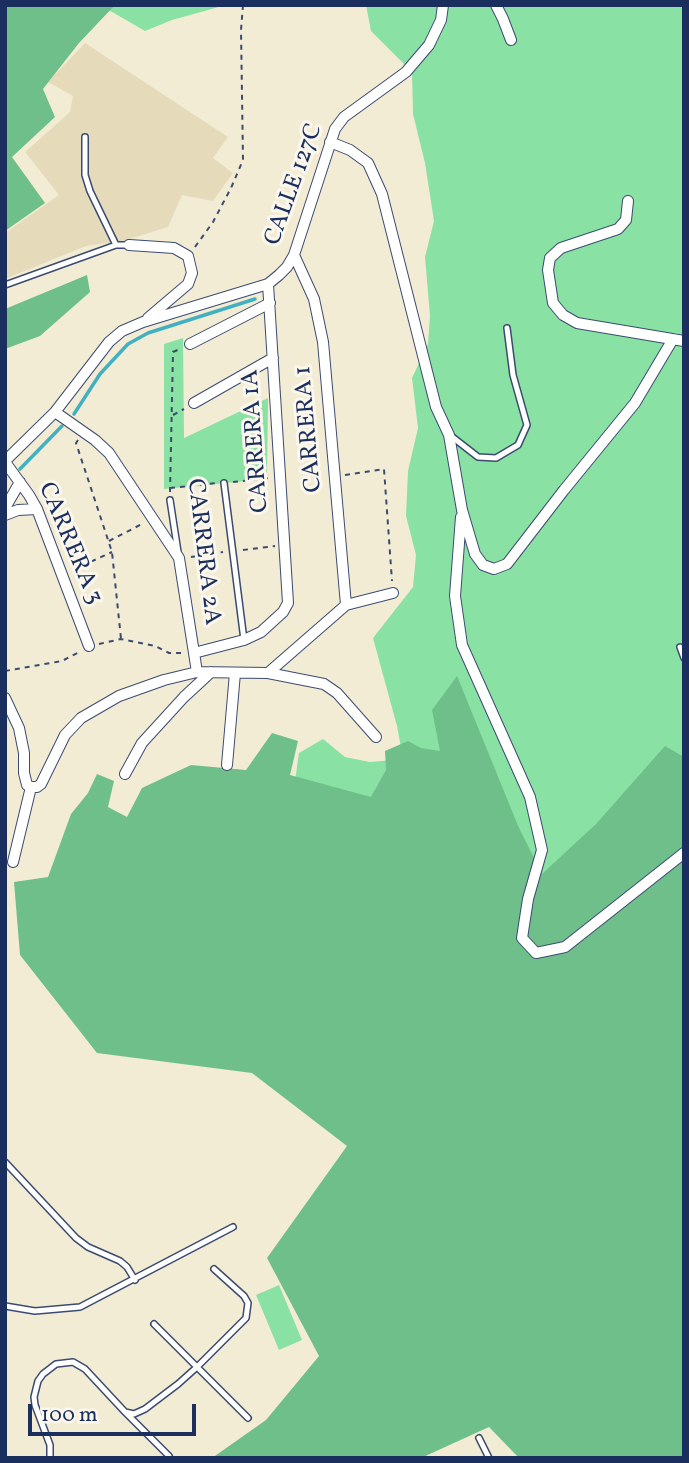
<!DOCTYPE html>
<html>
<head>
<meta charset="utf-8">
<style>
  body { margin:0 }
  #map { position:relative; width:689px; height:1463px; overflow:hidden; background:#f3ecd5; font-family:Vollkorn,serif }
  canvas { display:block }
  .frame { position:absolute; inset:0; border:7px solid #1b2f5e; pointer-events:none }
  .scale { position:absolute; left:28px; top:1404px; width:168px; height:32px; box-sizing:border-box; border:4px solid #1b2f5e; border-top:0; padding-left:9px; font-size:21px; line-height:24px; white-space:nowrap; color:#1b2f5e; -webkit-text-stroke:5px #fbf7ec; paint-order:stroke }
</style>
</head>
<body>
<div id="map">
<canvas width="689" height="1463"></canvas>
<div class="frame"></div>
<div class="scale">100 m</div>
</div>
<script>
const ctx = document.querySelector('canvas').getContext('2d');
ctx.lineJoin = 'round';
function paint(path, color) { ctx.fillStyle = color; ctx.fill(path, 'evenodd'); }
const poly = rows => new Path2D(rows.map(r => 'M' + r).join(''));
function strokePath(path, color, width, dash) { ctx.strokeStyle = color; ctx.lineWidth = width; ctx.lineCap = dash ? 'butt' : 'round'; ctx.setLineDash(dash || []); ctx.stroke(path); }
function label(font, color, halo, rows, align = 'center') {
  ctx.font = font + ' Vollkorn,serif'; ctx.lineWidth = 6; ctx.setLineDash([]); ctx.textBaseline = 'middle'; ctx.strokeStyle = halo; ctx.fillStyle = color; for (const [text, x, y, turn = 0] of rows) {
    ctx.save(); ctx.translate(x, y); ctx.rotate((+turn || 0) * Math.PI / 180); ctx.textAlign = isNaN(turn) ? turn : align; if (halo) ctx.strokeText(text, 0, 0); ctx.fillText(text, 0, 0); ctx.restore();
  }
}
paint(poly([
  [85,43,228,137,213,158,233,173,213,201,182,195,168,227,123,241,86,246,5,279,5,233,59,195,25,152,70,112,73,96,48,82]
]), '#e5dbba');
paint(poly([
  [100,5,226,5,172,20,145,31],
  [366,5,684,5,684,1458,295,781,299,753,323,739,345,757,370,762,403,759,397,726,373,638,413,587,416,555,406,516,408,471,418,428,412,378,428,344,430,316,425,257,434,221,425,163,413,114,412,72,371,31],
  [183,338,184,438,268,398,267,479,164,489,164,344],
  [279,1285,302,1340,279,1350,256,1295]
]), '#8ae1a4');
paint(poly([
  [5,5,115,5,79,43,43,89,55,117,12,157,45,203,5,231],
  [87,275,90,292,40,336,5,349,5,309],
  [457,676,519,828,542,874,596,824,665,746,684,757,684,1458,519,1458,489,1427,421,1458,212,1458,266,1420,319,1356,267,1258,347,1146,252,1073,97,1053,20,955,14,882,48,877,71,814,88,793,97,774,114,781,108,807,127,817,142,788,191,765,246,770,272,733,298,741,290,775,371,797,386,770,385,751,408,741,421,748,440,751,432,710]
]), '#6fbf8a');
strokePath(poly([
  [74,414,100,374,128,344,148,333,255,299],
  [20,469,62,426]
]), '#43b0c1', 3.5);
const service = poly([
  [85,137,85,175,90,191,116,245],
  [5,285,116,245,128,245],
  [451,436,478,457,496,458,518,445,527,425,513,375,507,328],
  [224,483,244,640],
  [170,500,178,552],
  [680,647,684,658],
  [5,1162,76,1238,88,1247,120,1261,127,1267,135,1280],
  [5,1306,35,1311,80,1307,233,1227],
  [154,1324,248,1418],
  [125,1412,169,1456],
  [479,1438,489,1458],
  [50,1458,50,1445,35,1405,34,1397,38,1381,43,1374,56,1364,73,1362,85,1369,125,1412,134,1414,145,1409,178,1384,197,1367,246,1318,248,1303,244,1296,214,1269]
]);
const minor = poly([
  [496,5,503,19,511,40],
  [330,142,350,150,368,163,382,194,436,407,449,435,462,510,475,554,483,565,494,569,507,564,564,490,635,403,673,339],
  [628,201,626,220,618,229,561,248,550,258,548,270,553,303,563,315,577,323,684,341],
  [129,245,174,248,188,256,192,273,188,284,148,318],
  [294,255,314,299,323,342,346,605],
  [190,344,270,303],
  [194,403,273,358],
  [55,412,95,440,109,453,179,558,197,672],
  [5,461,55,412,109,342,122,331,143,322,268,284,279,275,287,267,294,255,335,129,344,117,406,72,429,45,441,20,443,5],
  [5,462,29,495,37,509,89,646],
  [5,508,20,482],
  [5,515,18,510,37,509],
  [461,517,455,596,462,645,530,797,542,850,528,899,522,938,536,953,565,947,684,853],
  [194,653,244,640,261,632,283,612,288,603,268,284],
  [268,673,346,605,393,593],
  [5,698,19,728,24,753,24,773,27,785,31,787,13,862],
  [227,765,235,673],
  [125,774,142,743,184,697,211,672],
  [31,787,37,787,41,784,65,735,81,718,119,696,164,680,197,672,268,673,324,684,337,693,376,737]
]);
strokePath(service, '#3b4b70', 8);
strokePath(minor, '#3b4b70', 12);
strokePath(poly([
  [195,247,213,222,231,188,243,160,241,30,243,5],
  [173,415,184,409],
  [78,440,76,443,112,552,121,639],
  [345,475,384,469,392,581],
  [233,482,269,478],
  [170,488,217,483],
  [170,492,173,352,180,349],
  [109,541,142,524],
  [243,550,275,546],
  [191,557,223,552],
  [73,570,112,552],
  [99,644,121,639,155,646,169,653,182,653],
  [5,671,62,661,81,651]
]), '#3b4b70', 2, [5, 5]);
strokePath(service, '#fff', 5);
strokePath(minor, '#fff', 10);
label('24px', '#1b2f5e', '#fbf7ec', [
  ["CALLE 127C",295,185,-70],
  ["CARRERA 1",310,429,-95],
  ["CARRERA 1A",257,441,-94],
  ["CARRERA 3",69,544,67],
  ["CARRERA 2A",202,552,83]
]);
</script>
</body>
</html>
